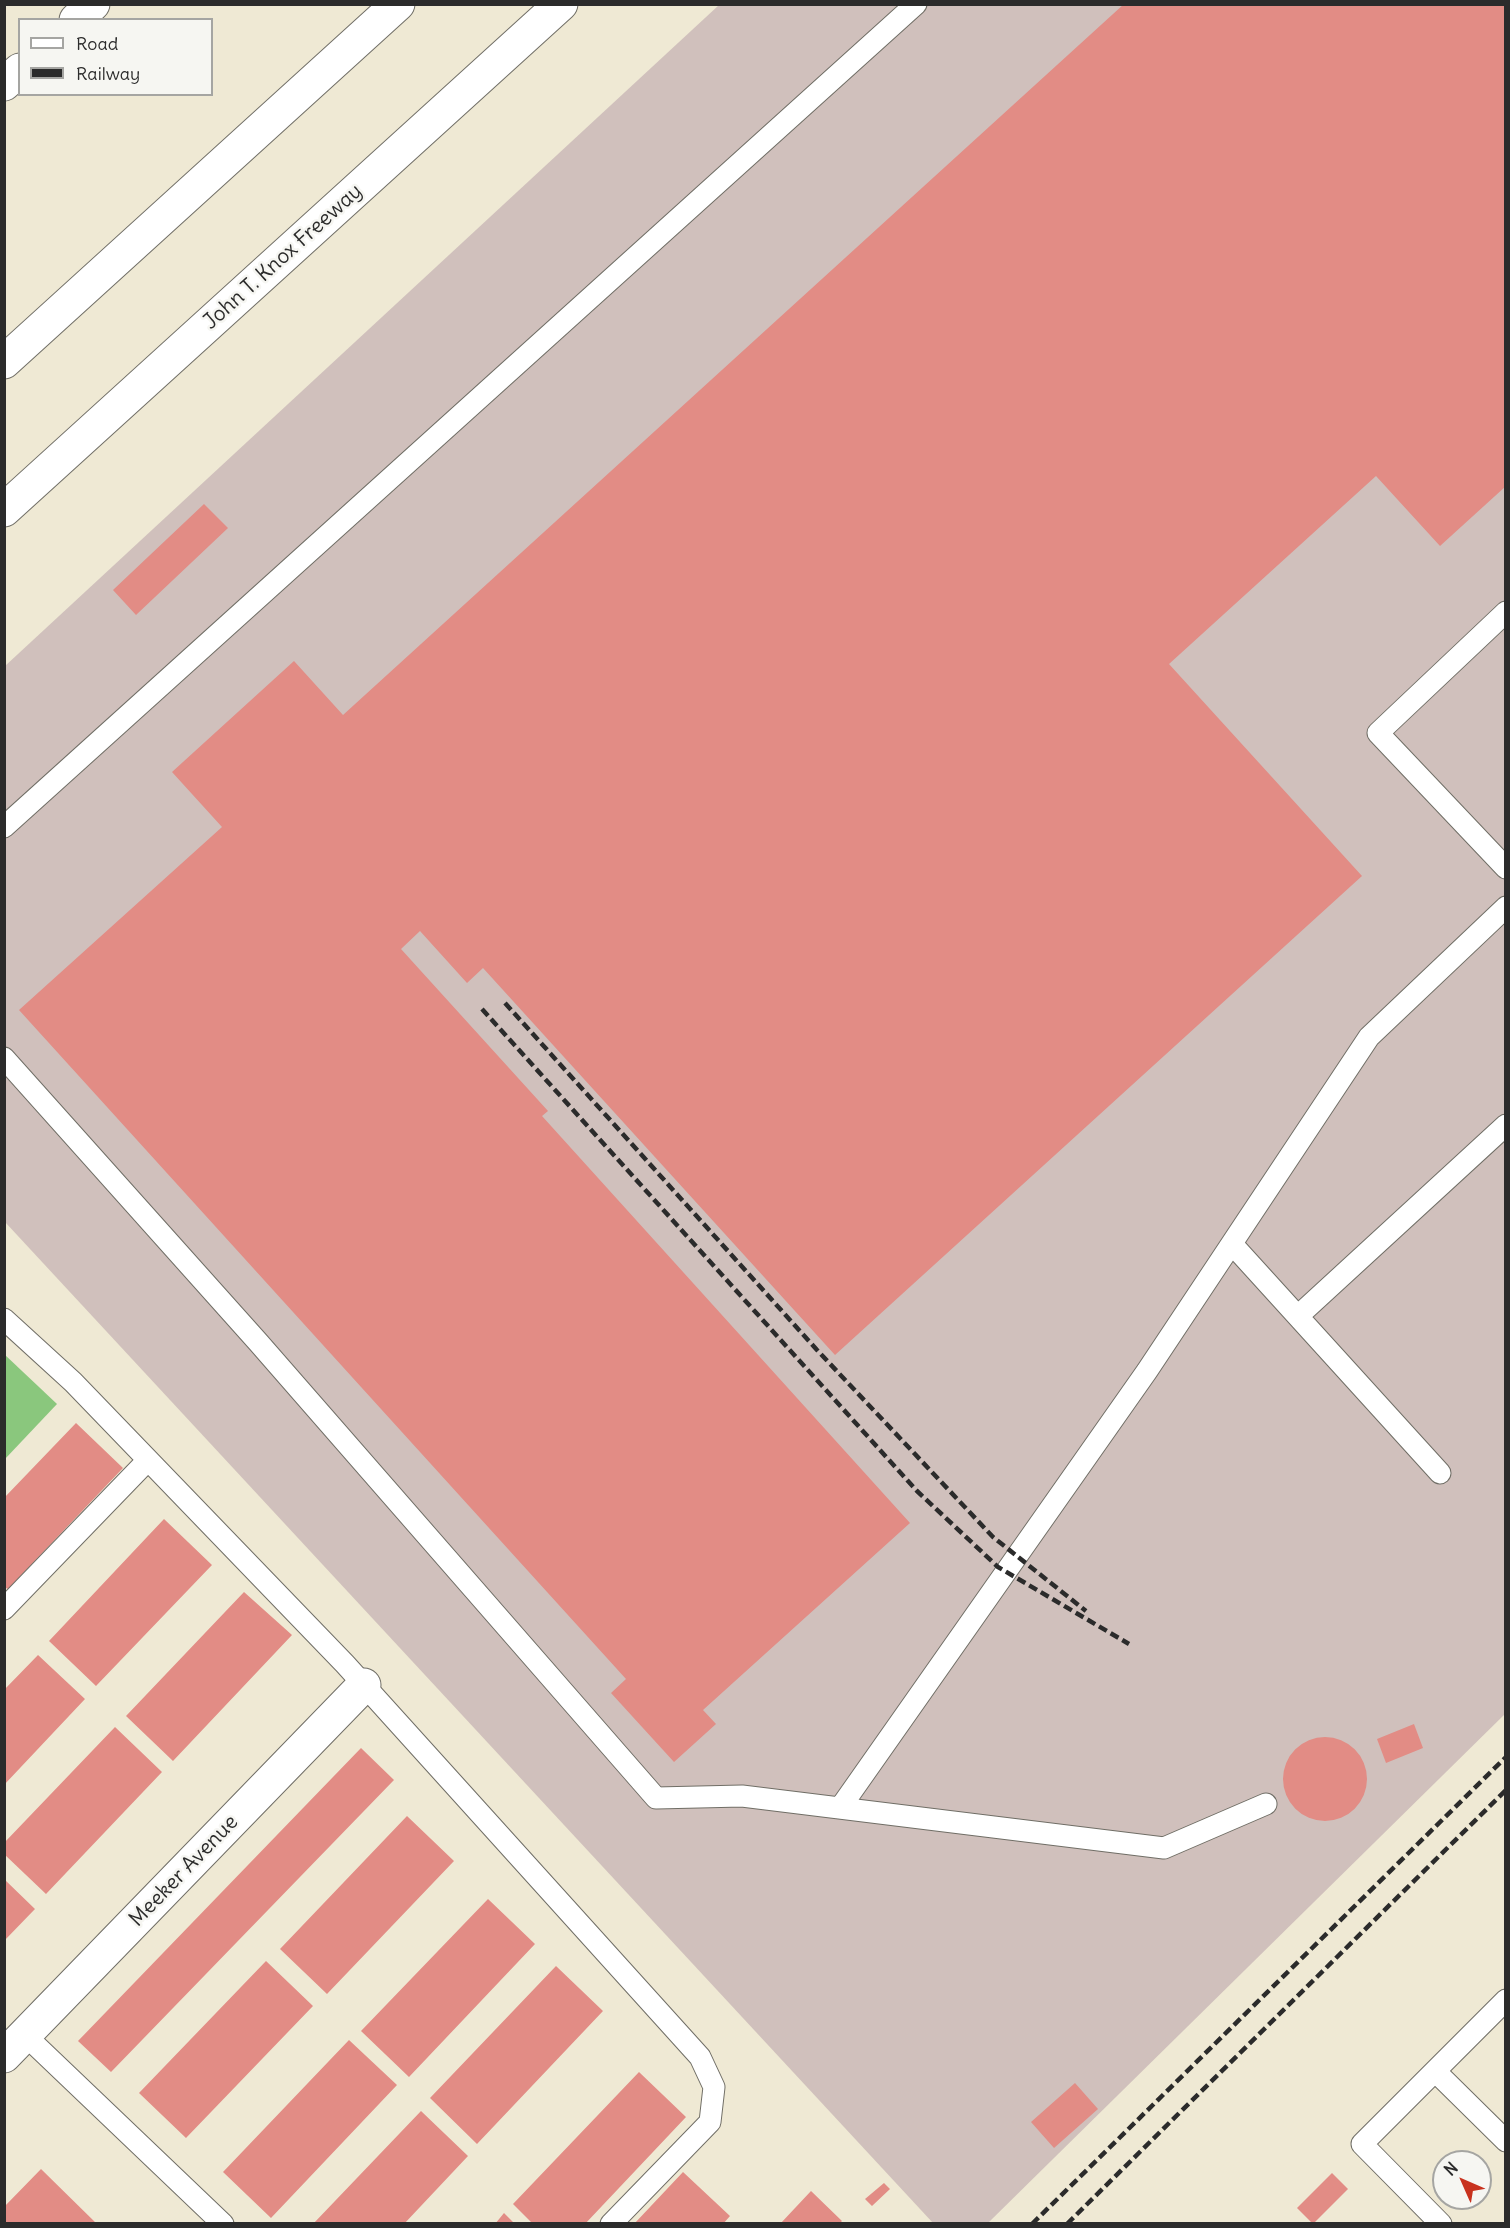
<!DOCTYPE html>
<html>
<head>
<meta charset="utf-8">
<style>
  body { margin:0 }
  #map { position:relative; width:1510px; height:2228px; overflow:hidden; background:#efe9d4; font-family:Delius,sans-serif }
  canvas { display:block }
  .frame { position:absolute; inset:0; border:6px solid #2b2b2b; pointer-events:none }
  .legend { position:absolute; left:18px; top:18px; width:195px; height:78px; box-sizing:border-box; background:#f6f6f2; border:2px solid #a5a5a2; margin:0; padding:8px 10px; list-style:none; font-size:18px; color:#2b2b2b }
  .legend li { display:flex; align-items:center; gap:12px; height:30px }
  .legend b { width:30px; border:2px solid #a5a5a2 }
  .north { position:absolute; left:1432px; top:2150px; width:60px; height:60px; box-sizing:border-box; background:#f6f6f2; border:2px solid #a5a5a2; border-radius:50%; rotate:315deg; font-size:16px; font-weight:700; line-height:24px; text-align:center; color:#2b2b2b }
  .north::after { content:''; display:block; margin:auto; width:21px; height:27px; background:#c8321e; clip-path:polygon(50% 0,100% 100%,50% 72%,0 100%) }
</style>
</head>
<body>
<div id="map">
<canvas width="1510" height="2228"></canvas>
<div class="frame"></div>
<ul class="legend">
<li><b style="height:8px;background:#fff"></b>Road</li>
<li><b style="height:8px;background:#2b2b2b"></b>Railway</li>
</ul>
<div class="north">N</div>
</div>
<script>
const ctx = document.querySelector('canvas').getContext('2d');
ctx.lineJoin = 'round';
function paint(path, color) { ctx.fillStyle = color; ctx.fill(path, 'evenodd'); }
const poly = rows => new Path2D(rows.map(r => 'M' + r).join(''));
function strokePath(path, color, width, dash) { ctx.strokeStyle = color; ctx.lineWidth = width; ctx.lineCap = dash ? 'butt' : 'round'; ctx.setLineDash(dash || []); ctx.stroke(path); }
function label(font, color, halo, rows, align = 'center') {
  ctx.font = font + ' Delius,sans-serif'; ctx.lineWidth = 5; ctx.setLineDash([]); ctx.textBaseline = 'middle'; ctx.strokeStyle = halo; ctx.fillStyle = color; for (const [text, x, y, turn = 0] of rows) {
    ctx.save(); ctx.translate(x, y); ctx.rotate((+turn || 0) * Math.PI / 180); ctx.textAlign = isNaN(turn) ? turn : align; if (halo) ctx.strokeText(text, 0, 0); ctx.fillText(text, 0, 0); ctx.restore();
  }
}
paint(poly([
  [719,5,1505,5,1505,1714,988,2223,933,2223,5,1222,5,666]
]), '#d0c0bc');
paint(poly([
  [4,1354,57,1404,5,1459,4,1459]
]), '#8ac77d');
paint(poly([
  [1124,4,1506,4,1506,486,1440,546,1376,476,1169,664,1362,876,835,1355,483,968,467,983,420,931,401,949,548,1111,542,1116,910,1523,703,1710,716,1724,674,1762,611,1693,626,1679,19,1010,222,827,172,772,294,661,343,715],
  [204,504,228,528,136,615,113,590],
  [76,1423,123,1468,8,1589,4,1587,4,1498],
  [164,1519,212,1565,96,1686,49,1641],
  [244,1592,292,1635,173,1761,126,1716],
  [38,1655,85,1699,4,1785,4,1690],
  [1414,1724,1423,1748,1386,1763,1377,1739],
  [115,1727,162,1772,46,1894,4,1854,4,1843],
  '1283 1779a42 42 0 1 1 84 0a42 42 0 1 1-84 0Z',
  [361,1748,394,1780,111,2072,78,2041],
  [407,1816,454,1861,327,1994,280,1949],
  [4,1879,35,1909,4,1941],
  [488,1899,535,1944,409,2077,361,2031],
  [266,1961,313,2006,186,2138,139,2093],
  [556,1966,603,2011,477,2144,430,2098],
  [349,2040,397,2085,271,2218,223,2172],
  [639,2072,686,2117,585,2224,533,2224,513,2204],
  [1075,2083,1098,2109,1054,2148,1031,2122],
  [421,2111,468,2156,404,2224,313,2224],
  [41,2169,97,2224,4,2224,4,2207],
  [683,2172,730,2216,723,2224,634,2224],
  [1332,2173,1348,2189,1313,2224,1297,2208],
  [884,2183,890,2189,872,2206,865,2199],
  [811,2191,842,2221,839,2224,780,2224],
  [504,2213,515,2224,495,2224]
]), '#e28c85');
const lane = poly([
  [1506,612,1378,733,1506,868],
  [4,827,916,4],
  [4,1058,258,1342,656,1798,742,1796,1164,1848,1266,1804],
  [1232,1244,1440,1473],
  [1298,1316,1506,1125],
  [4,1319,73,1382,345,1664,700,2057,714,2087,710,2122,611,2224],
  [4,1609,148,1460],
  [840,1808,1147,1371,1369,1037,1506,907],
  [25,2035,223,2224],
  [1435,2071,1506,2141],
  [1441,2224,1362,2144,1506,2000]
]);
const street = poly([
  [76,20,93,4],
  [4,84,20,70],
  [4,2056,364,1685]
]);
const highway = poly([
  [4,362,398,4],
  [4,510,561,4]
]);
strokePath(lane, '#706e66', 23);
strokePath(street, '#706e66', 35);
strokePath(highway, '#706e66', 35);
strokePath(lane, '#fff', 21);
strokePath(street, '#fff', 33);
strokePath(highway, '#fff', 33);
strokePath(poly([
  [505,1003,817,1350,993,1537,1086,1611],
  [482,1009,917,1491,998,1567,1129,1644],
  [1032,2224,1506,1757],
  [1067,2224,1506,1790]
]), '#2b2b2b', 4.5, [9, 4.5]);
label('21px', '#2b2b2b', '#f6f6f2', [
  ["John T. Knox Freeway",283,257,-42],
  ["Meeker Avenue",184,1871,-46]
]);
</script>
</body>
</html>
